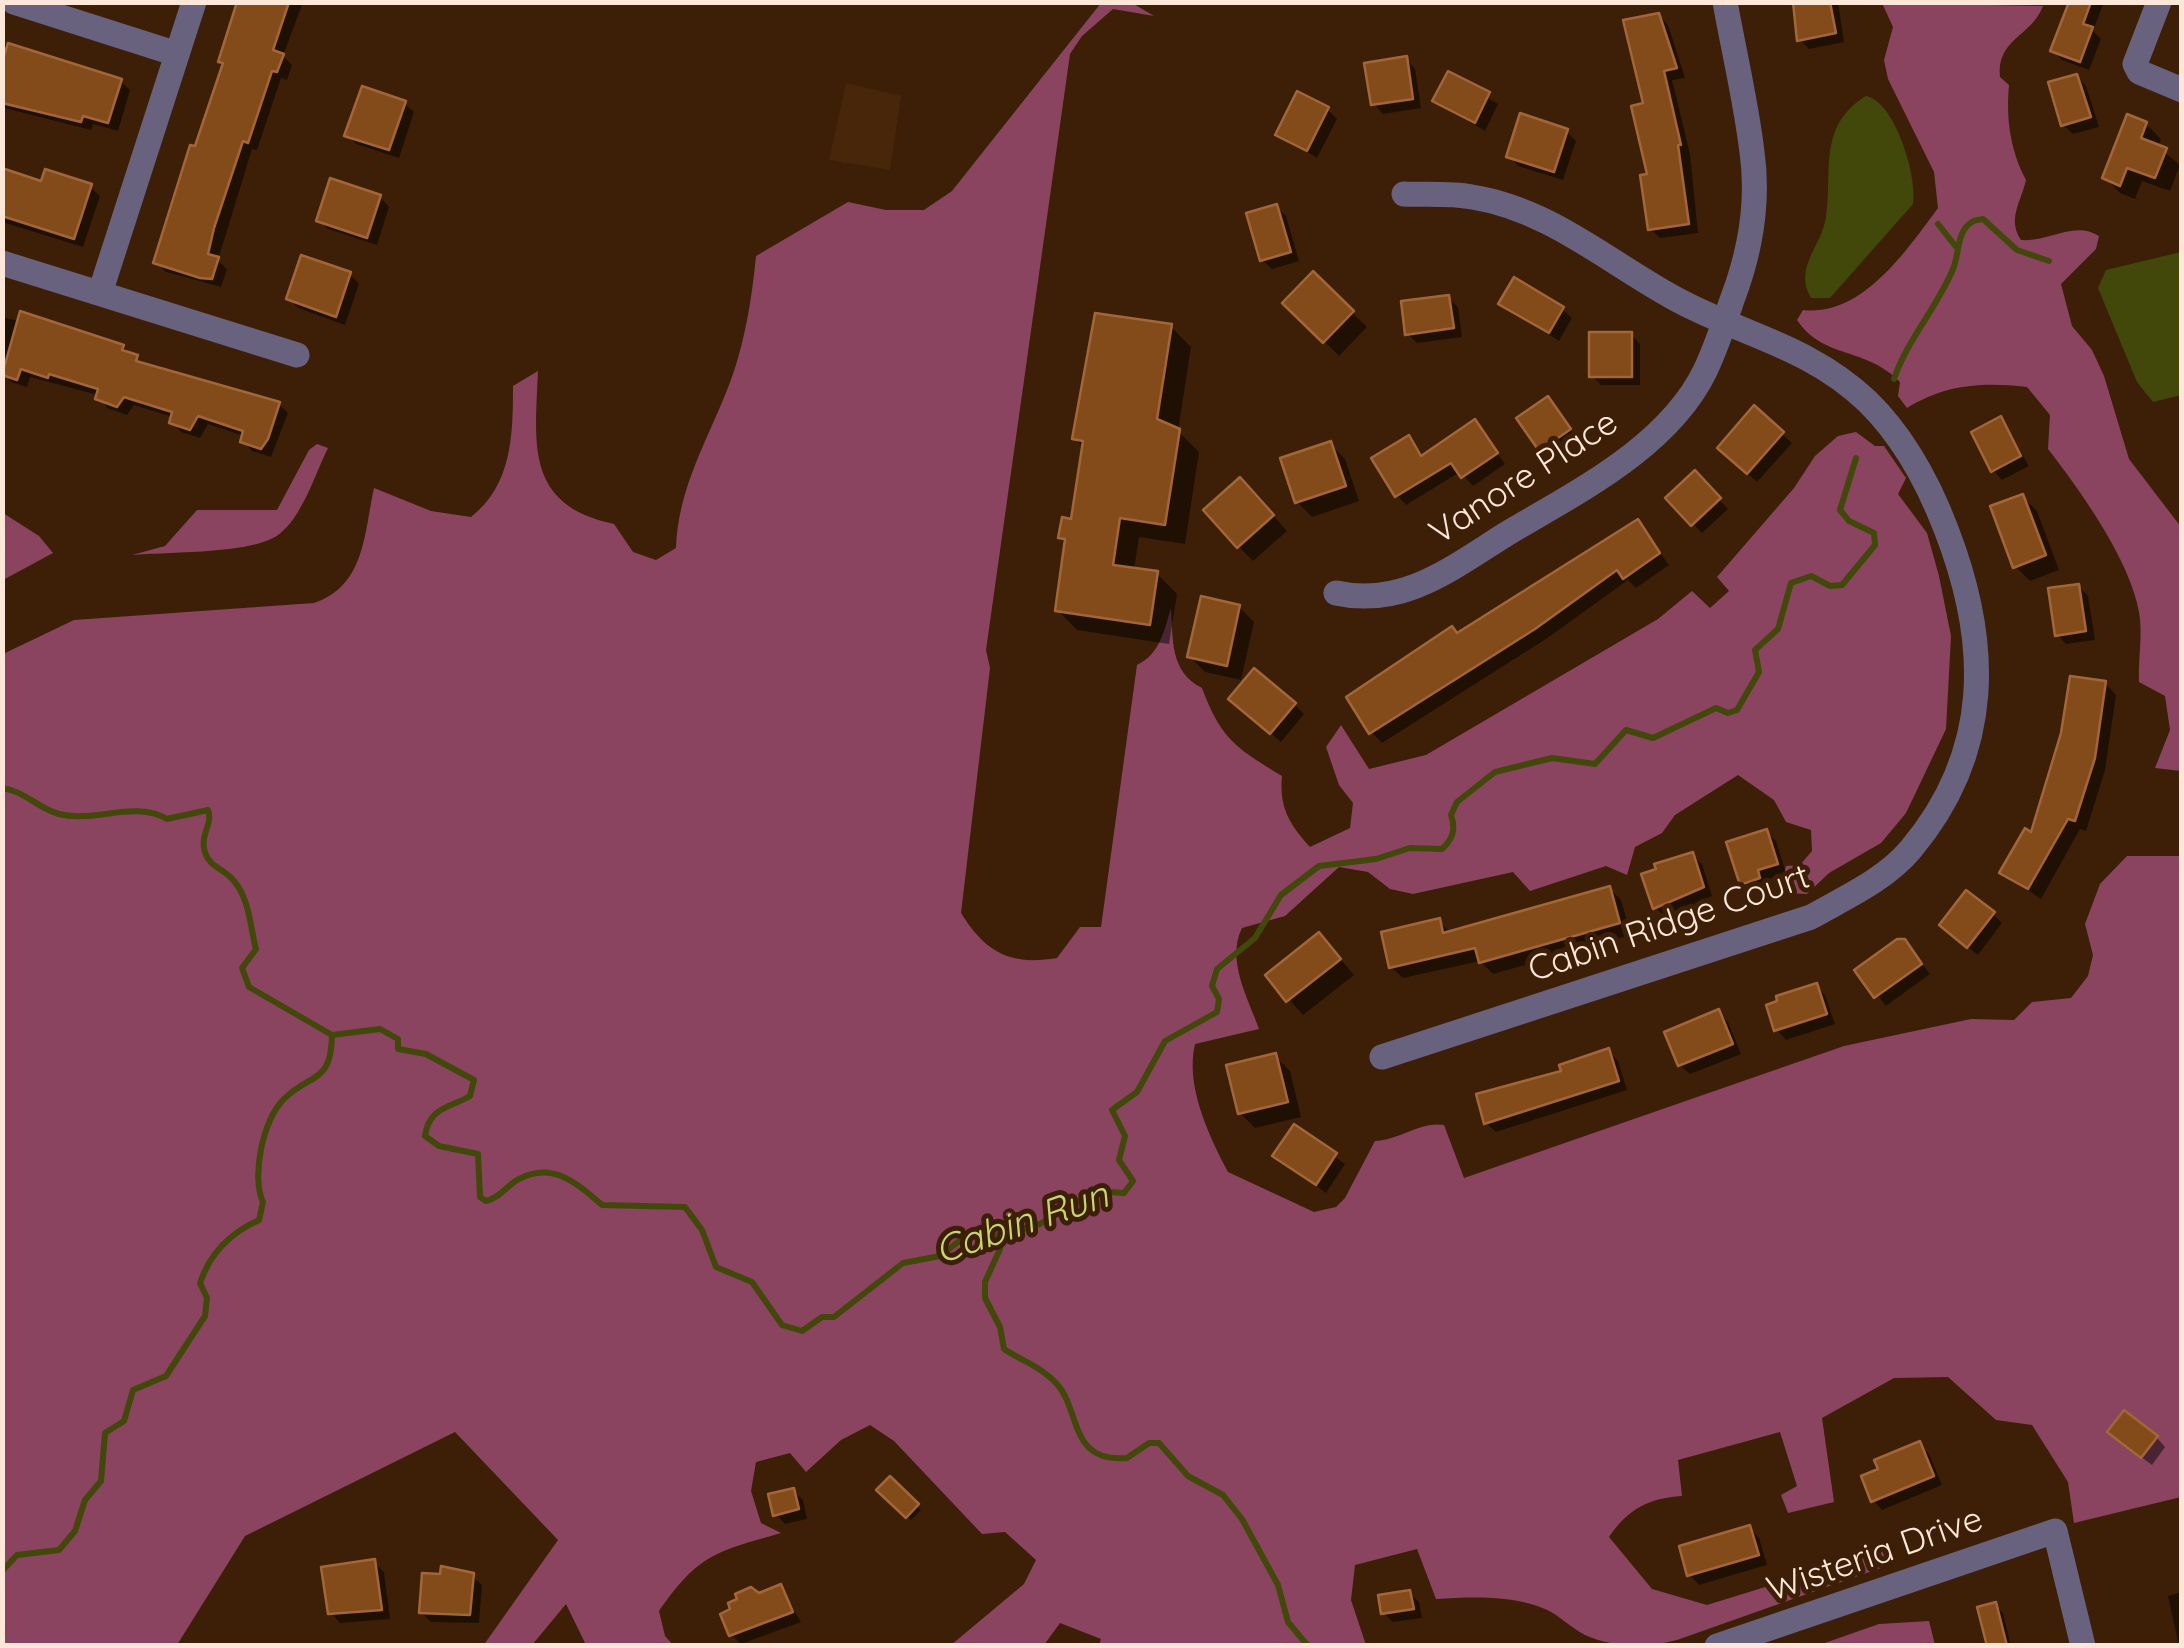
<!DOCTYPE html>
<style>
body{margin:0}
#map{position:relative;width:2184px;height:1648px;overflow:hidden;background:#3d1f07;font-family:Quicksand,sans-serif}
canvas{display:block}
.frame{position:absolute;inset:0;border:5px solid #fce7d9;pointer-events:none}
</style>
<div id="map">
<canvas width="2184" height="1648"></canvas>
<div class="frame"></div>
</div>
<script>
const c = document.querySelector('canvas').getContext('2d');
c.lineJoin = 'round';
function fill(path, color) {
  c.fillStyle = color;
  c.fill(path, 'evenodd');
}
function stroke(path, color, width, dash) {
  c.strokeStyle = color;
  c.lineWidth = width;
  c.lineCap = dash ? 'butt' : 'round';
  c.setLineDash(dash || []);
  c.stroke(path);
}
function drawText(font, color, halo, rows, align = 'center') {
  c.font = font + ' Quicksand,sans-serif';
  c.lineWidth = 10;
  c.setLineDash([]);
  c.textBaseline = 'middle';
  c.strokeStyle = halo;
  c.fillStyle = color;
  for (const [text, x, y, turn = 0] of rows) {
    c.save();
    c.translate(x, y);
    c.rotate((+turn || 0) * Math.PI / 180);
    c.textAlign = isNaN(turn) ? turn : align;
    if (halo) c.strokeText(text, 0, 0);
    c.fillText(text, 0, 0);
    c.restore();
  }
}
fill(new Path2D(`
 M846 83 901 96 890 170 829 160Z`), '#48260a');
fill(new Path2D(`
 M1101 3H1132L1154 16 1113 9 1082 36 1070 54 986 650 990 668 961 913C985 952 1010 966 1057 958L1080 927H1101L1137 665C1160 654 1164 631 1171 608 1173 640 1170 672 1202 688 1221 739 1236 748 1282 776 1279 807 1289 824 1310 847L1350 828 1353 803 1339 785 1326 747 1341 725 1369 769 1426 755 1658 619 1692 591 1710 608 1729 591 1717 577 1794 488 1815 456 1838 436 1856 432 1875 446H1884L1906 478 1898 494 1927 533 1939 576 1951 636 1946 729 1906 813 1881 843 1829 873 1807 894 1788 893 1782 881 1786 866 1800 865 1812 851 1811 830 1786 822 1774 800 1738 775 1675 815 1662 833 1635 847 1627 875 1606 866 1530 891 1513 872 1413 894 1390 889 1368 872 1339 867 1285 916 1242 928C1226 960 1248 998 1259 1029L1195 1044C1185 1086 1209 1136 1228 1172L1314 1212 1336 1207 1345 1198 1375 1141C1400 1140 1420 1121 1444 1125L1464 1178 1844 1046 1971 1019 2014 1020 2032 1002 2071 998 2088 976 2093 955 2085 924 2100 884 2127 856H2181V1497L2074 1523 2068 1482 2032 1425 1996 1420 1948 1377 1894 1378 1822 1418 1834 1502 1788 1513 1781 1495 1797 1486 1780 1432 1678 1460 1682 1496C1649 1498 1628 1509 1609 1537L1652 1589 1707 1605 1882 1551 1889 1565 1677 1640C1647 1648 1614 1648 1585 1635 1571 1628 1559 1615 1545 1609 1511 1595 1472 1597 1436 1599L1417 1549 1355 1565 1351 1600 1366 1645H1099L1101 1639 1060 1623 1044 1645H951L1024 1584 1036 1560 1005 1532 982 1534 894 1441 870 1425 841 1440 806 1472 790 1453 756 1462 751 1491 761 1523 781 1533C715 1552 699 1554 659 1611L665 1636 673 1645H586L566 1604 532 1645 483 1646 558 1540 455 1432 245 1536 177 1645 3 1646V654L74 620 314 603C365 586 364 534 374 488L431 511 471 517C512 485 513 435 513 386L538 371C535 445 525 505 614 524L633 552 656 560 676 548C678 493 702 450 723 400 743 354 751 306 756 256L848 202 886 210H924L952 191Z
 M1882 3 2043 6C2032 36 1996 39 2000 77L2009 85C2006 118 2010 150 2026 180 2021 202 2007 219 2021 240 2049 242 2075 220 2099 236L2096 249 2061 284 2072 326 2092 350 2104 376 2129 459 2181 527V771L2155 768 2170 730 2165 696 2139 682C2138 660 2143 633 2139 612 2130 560 2080 490 2048 449L2050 415 2027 387C1983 382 1946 384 1907 408L1898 396 1900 382C1865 346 1824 360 1797 320L1803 310C1862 317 1906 251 1938 208L1934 172 1888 79 1884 60 1893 27Z
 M317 444 328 448C315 474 302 518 278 535 252 554 166 552 132 555L165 546 197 510H277L309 450Z
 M3 513 39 536 53 553 3 580Z
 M1929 1621 1935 1645H1819L1879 1624Z`), '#8a4460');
fill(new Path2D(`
 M1866 96C1895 101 1918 178 1913 204L1830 298H1811C1793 268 1822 246 1826 217 1833 172 1817 126 1866 96Z
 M2181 252V395L2153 402 2137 382 2098 288 2106 270Z`), '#41480a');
fill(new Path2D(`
 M240 2H303L283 56 292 65 287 80 281 78 257 150 252 149 218 260 227 269 221 287 166 272 156 262 225 65 221 61Z
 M1795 2H1838L1844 42 1809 49 1800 40Z
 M2071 2H2104L2093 31 2101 39 2089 70 2062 60 2053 50Z
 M1659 15 1668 25 1685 78 1672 80 1690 154 1698 233 1660 238 1650 229 1646 105Z
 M2 44 120 81 130 90 118 131 93 124 91 130 4 108Z
 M1406 59 1415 69 1421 108 1383 114 1374 104Z
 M1449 74 1498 104 1485 131 1435 101Z
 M2077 76 2086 86 2099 127 2073 134 2063 125Z
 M404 103 414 112 399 158 356 144 347 135Z
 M1327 109 1337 119 1317 158 1278 134Z
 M2146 124 2161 139 2158 147 2180 165 2170 191 2142 181 2135 199 2120 193 2105 178Z
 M1566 131 1576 141 1563 180 1518 166 1509 156Z
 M2 170 43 184 90 187 100 196 83 247 2 222Z
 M380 197 389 207 377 245 328 229 319 220Z
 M1276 206 1286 216 1299 261 1272 269 1262 260Z
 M350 274 359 284 345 325 298 308 289 298Z
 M1313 274 1367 327 1339 356 1286 303Z
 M1448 298 1458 307 1462 337 1417 343 1408 334Z
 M1502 304 1562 309 1572 318 1559 341Z
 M2 317 123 347 145 366 279 404 288 413 271 457 252 451 243 441 244 436 208 424 200 438 181 432 172 422 173 417 134 405 127 415 107 408 98 395 30 377 27 387 11 382 2 373Z
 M1171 327 1191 347 1178 431 1199 452 1185 544 1139 537 1134 570 1157 574 1177 594 1169 644 1077 630 1057 610 1067 544 1061 538 1073 522 1084 448 1075 439Z
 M1631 334 1640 344V385H1601L1592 376Z
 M1548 399 1578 439 1550 459 1540 450Z
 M2001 419 2029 466 2002 480 1993 470Z
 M1475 423 1505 464 1473 486 1460 472 1406 505 1397 495 1408 438 1424 457Z
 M1782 434 1792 443 1757 482 1729 457Z
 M1330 444 1345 459 1359 501 1312 517 1297 502Z
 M1695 474 1728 509 1702 533 1668 498Z
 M1255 495 1287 531 1253 561 1238 546Z
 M2022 496 2037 511 2059 570 2030 581 2015 566Z
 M1637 522 1669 565 1636 588 1628 580 1546 639 1382 743 1371 732 1458 635Z
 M2079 586 2088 596 2095 640 2066 644 2057 635Z
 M1239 607 1254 622 1241 680 1205 672 1190 657Z
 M2105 683 2116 695 2105 770 2086 831 2080 829 2041 899 2002 872 2032 835Z
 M1295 705 1304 714 1281 742 1241 708Z
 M1766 832 1776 841 1786 873 1766 880 1768 887 1751 893 1742 883Z
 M1692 854 1702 864 1712 896 1665 917 1655 907Z
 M1609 888 1621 900 1631 935 1493 974 1480 961 1403 978 1391 967 1439 921 1451 933Z
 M1993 914 2002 923 1978 955 1951 934Z
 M1904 941 1930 974 1886 1006 1858 971Z
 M1333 950 1354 975 1303 1015 1268 975Z
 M1816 986 1825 995 1835 1024 1786 1040 1777 1030Z
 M1718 1012 1728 1022 1741 1054 1690 1074 1680 1065Z
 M1608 1051 1618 1061 1627 1090 1496 1132 1486 1123Z
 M1275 1056 1290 1071 1301 1117 1255 1128 1240 1113Z
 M1295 1127 1345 1164 1326 1193 1276 1156Z
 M2156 1437 2165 1447 2152 1465 2120 1441Z
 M1919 1444 1929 1454 1942 1485 1882 1510 1873 1500Z
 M890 1480 921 1510 911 1520 880 1490Z
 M793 1491 803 1500 807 1519 785 1524 776 1514Z
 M1750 1528 1759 1538 1767 1565 1699 1585 1690 1575Z
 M374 1562 384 1572 390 1619 340 1623 331 1613Z
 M472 1576 482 1585 479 1623 431 1622 421 1612Z
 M780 1587 801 1622 741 1644 731 1634 757 1593Z
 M2182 1592V1646H2179L2168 1596Z
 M1410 1593 1419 1602 1422 1618 1393 1622 1383 1613Z
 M1995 1605 2003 1613 2011 1646H1990Z`), '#0007');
stroke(new Path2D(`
 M1938 224 1957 248
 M1894 379C1908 338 1937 308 1953 269 1959 255 1957 235 1968 225 1973 220 1977 220 1983 219L2017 250 2049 261
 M2 788C25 791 37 808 59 814 95 823 135 800 167 819L208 810C213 824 201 833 204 848 207 867 224 868 234 881 250 900 250 927 256 949L242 968 249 987 332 1035 380 1029 398 1039V1049L426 1054 474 1080 470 1096C450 1108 429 1107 425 1136L439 1146 478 1154 480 1197 486 1201C501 1197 506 1186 519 1179 553 1161 578 1184 602 1205L685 1207 702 1230 716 1267 752 1282 782 1325 802 1331 822 1317H834L903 1263 940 1256 963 1238 996 1236 1040 1224 1095 1191 1124 1193 1133 1181 1119 1160 1125 1136 1112 1110 1137 1092 1165 1041 1217 1012 1219 999 1212 986 1217 969 1255 938 1281 895 1319 866 1376 859 1410 848 1442 849C1453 839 1456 829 1451 815L1457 802 1495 772 1552 758 1595 764 1626 730 1653 738 1716 708 1728 713 1737 710 1759 672 1755 650 1778 629 1791 583 1811 576 1830 586 1842 585 1875 545 1874 533 1849 521 1840 510 1856 458
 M996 1236 1000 1249 985 1282V1298L1000 1327 1004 1349C1022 1361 1042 1367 1057 1384 1081 1411 1069 1463 1127 1458L1149 1443H1159L1188 1476 1223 1495 1242 1519 1278 1585 1288 1622 1308 1646
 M2 1571 17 1555 59 1550 75 1531 85 1500 101 1481 105 1433 124 1421 133 1390 166 1376 205 1316 207 1298 200 1283C210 1253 230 1233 259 1220L263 1202C251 1177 263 1119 284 1099 311 1072 331 1085 332 1035`), '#41480a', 6);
const building = new Path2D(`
 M237 2H289L273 50 284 54 277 72 272 71 248 143 243 141 214 228 208 254 219 257 212 279 200 278 153 263 190 145 195 146 223 63 218 62Z
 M1793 2H1830L1836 33 1797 41Z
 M2069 2H2091L2083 24 2093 27 2080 62 2050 51Z
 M1659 13 1677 68 1664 71 1681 145H1678L1689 224 1648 230 1640 175 1647 174 1631 106 1643 103 1623 20Z
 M8 43 122 79 108 123 83 116 81 122 2 103V62Z
 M1407 56 1413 99 1371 105 1364 63Z
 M1448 71 1490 92 1475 123 1432 101Z
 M2077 74 2091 117 2061 126 2048 82Z
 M362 86 406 101 389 150 344 136Z
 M1297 91 1329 107 1307 151 1275 135Z
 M1520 113 1568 129 1554 172 1506 157Z
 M2127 114 2147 122 2141 138 2167 148 2155 178 2127 168 2120 186 2102 178Z
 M2 168 41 181 45 169 92 184 74 239 2 216Z
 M330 178 381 195 367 238 316 221Z
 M1277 204 1291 252 1260 261 1246 213Z
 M301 255 351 272 336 317 286 299Z
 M1313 271 1354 311 1323 343 1282 303Z
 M1514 277 1564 307 1549 333 1498 304Z
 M1449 295 1454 328 1405 335 1401 301Z
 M20 311 124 345 122 350 138 355 136 361 280 402 268 439 261 449 240 442 243 431 198 416 190 430 169 423 172 412 124 397 117 407 95 399 98 389 49 374 48 378 21 369 17 380 2 375Z
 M1095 313 1172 324 1157 419 1180 429 1165 525 1120 518 1113 565 1158 571 1150 625 1055 611 1065 539 1058 538 1062 517 1071 519 1083 441 1072 439Z
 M1589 332H1632V377H1589Z
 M1548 396 1571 429 1539 451 1516 418Z
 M1754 405 1784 432 1747 474 1717 448Z
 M2001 416 2021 456 1991 472 1971 432Z
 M1475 419 1498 453 1461 478 1451 463 1395 497 1371 458 1409 435 1421 456Z
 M1331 441 1346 486 1295 503 1280 458Z
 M1695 470 1721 498 1691 526 1665 498Z
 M1240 477 1274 515 1237 548 1203 510Z
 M2023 494 2046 555 2013 568 1990 506Z
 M1638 519 1660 553 1623 579 1617 570 1535 629 1369 734 1346 697 1452 626 1457 633Z
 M2079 584 2086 631 2055 636 2048 588Z
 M1201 596 1240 605 1227 666 1187 657Z
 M1254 668 1296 703 1270 734 1228 699Z
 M2070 676 2106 681 2095 758 2075 821 2068 819 2028 889 1999 873 2025 828 2031 832 2061 733Z
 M1767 829 1778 864 1758 870 1760 878 1740 885 1726 842Z
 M1693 852 1704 887 1653 909 1641 874 1656 869 1654 864Z
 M1610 886 1620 923 1479 963 1475 948 1389 968 1381 932 1440 918 1443 933Z
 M1966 890 1995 912 1967 948 1939 925Z
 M1319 932 1341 959 1286 1002 1265 975Z
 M1897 939H1905L1922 964 1874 998 1854 970Z
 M1817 983 1827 1014 1774 1031 1766 1005 1777 1001 1776 996Z
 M1719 1009 1733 1044 1678 1066 1664 1032Z
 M1609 1048 1619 1081 1484 1124 1476 1094 1561 1071 1559 1065Z
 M1276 1053 1288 1102 1238 1114 1226 1065Z
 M1294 1124 1337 1153 1316 1185 1272 1156Z
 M2124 1410 2158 1436 2141 1458 2107 1432Z
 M1920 1441 1934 1476 1871 1502 1861 1476 1878 1469 1874 1460Z
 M890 1476 919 1504 906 1518 876 1490Z
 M794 1488 799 1509 773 1516 768 1494Z
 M1750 1525 1759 1555 1687 1576 1679 1546Z
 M375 1559 382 1610 328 1614 321 1567Z
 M441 1566 474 1573 470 1615 419 1613 422 1573 440 1574Z
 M781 1584 793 1612 729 1636 720 1614 730 1609 728 1603 737 1599 735 1594 751 1587 759 1593Z
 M1410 1590 1414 1609 1381 1614 1378 1595Z
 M1996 1602 2007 1646H1987L1977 1607Z`);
fill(building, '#834a1a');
stroke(building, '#a36639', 2.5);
stroke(new Path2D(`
 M14 2 177 54
 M2159 2 2135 64 2139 72 2182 90
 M2 263 297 355
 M100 293 194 2
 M1336 593C1404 608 1453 567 1508 533 1577 492 1668 447 1705 371 1716 348 1724 324 1732 300 1750 253 1759 202 1752 152 1746 102 1734 52 1725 2
 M1382 1057 1811 917C1846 897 1885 880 1911 849 1993 751 1990 642 1946 529 1928 482 1903 436 1867 401 1808 345 1741 335 1674 298 1608 262 1549 209 1472 197 1450 193 1426 195 1404 194
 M1717 1646 2055 1531 2083 1646`), '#69627e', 25);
drawText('35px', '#fce7d9', '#3d1f07', [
 ["Vanore Place",1524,478,-33],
 ["Cabin Ridge Court",1669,924,-19],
 ["Wisteria Drive",1875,1555,-19]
]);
drawText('italic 38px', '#c7d66d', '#3d1f07', [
 ["Cabin Run",1022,1224,-19]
]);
</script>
